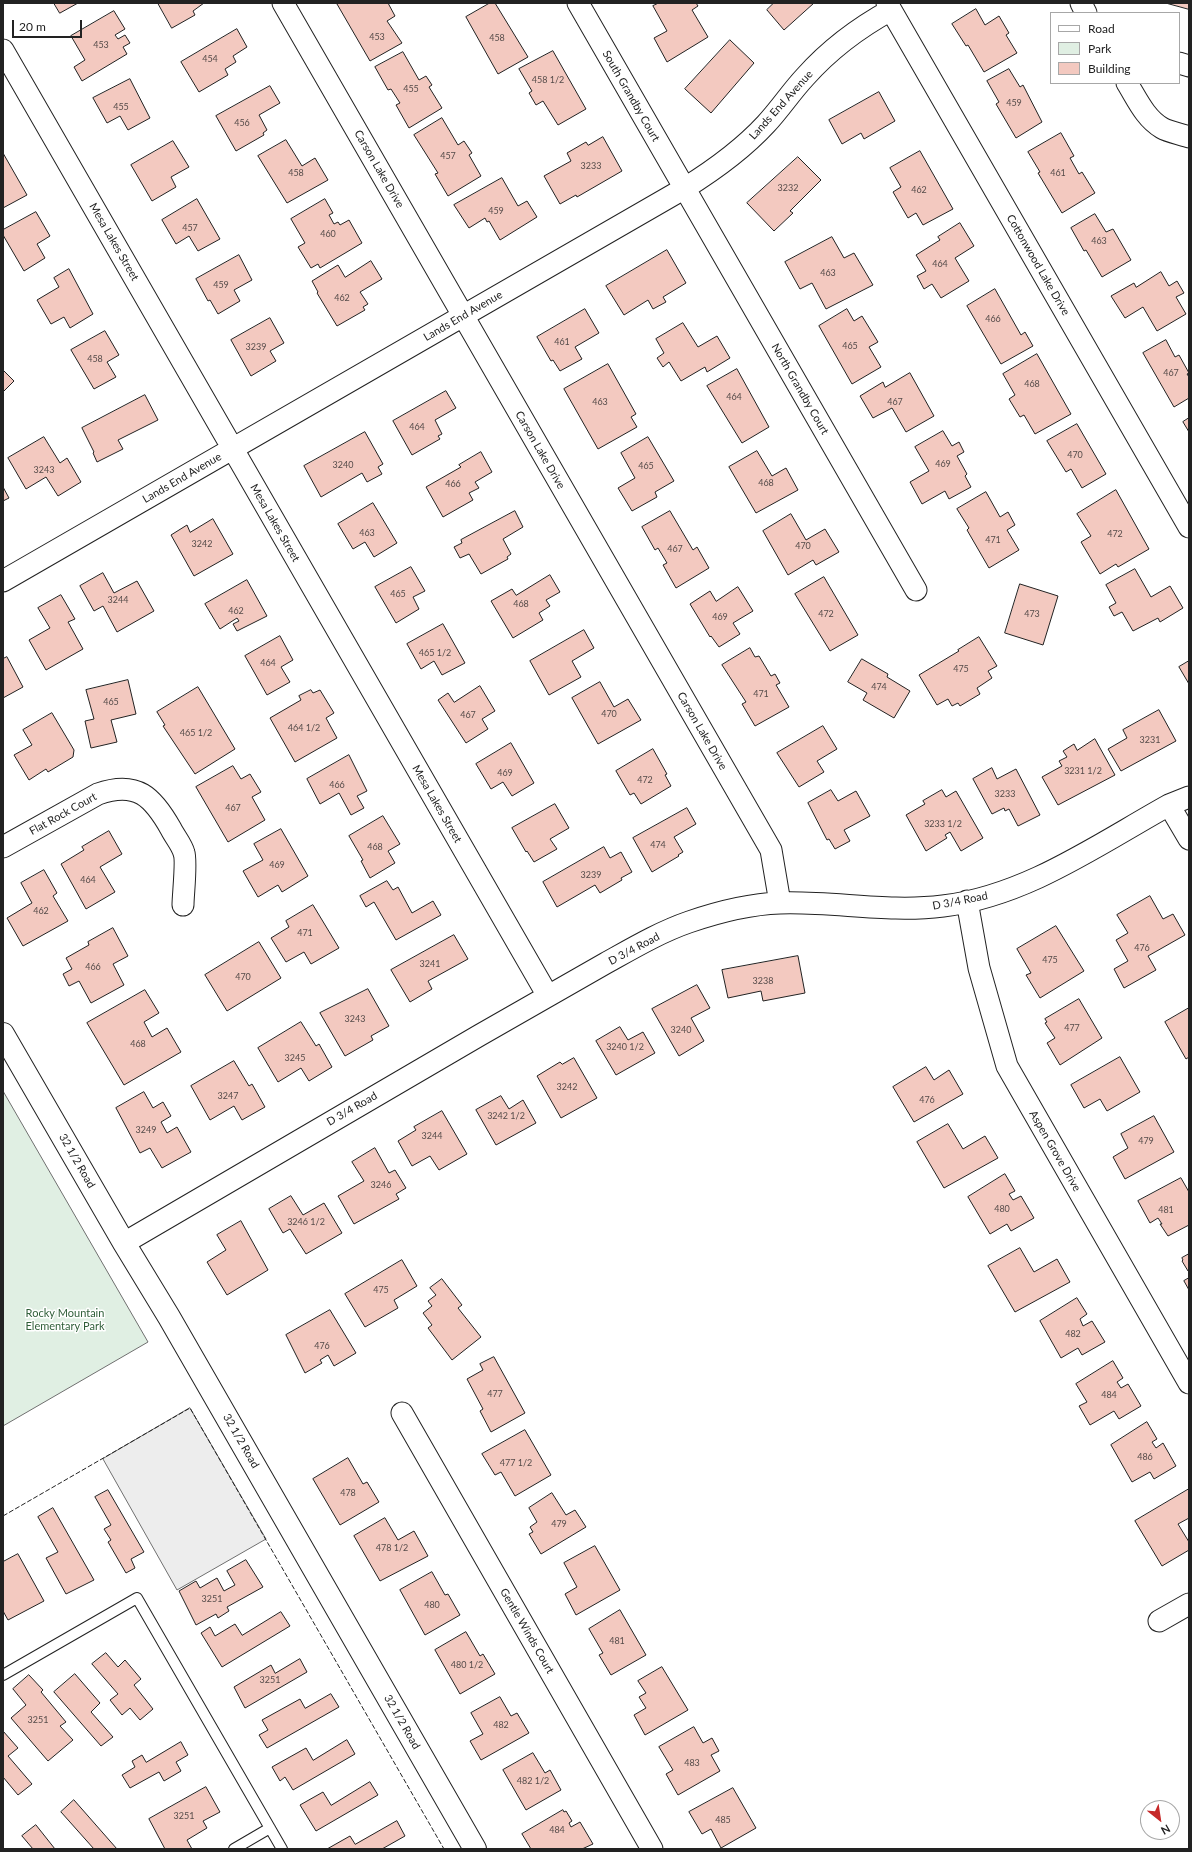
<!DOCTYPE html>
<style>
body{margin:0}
#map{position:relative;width:1192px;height:1852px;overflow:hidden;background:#fff;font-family:Lato,sans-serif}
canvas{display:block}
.frame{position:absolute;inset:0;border:4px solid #222;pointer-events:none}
.legend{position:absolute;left:1050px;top:12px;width:130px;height:72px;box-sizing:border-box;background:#fff;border:1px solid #a7a7a7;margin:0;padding:5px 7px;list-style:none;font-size:12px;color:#222}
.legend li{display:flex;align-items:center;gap:8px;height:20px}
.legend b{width:20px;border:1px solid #a7a7a7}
.north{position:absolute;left:1140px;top:1800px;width:40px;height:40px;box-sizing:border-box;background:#fff;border:1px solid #a7a7a7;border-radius:50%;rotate:150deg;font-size:11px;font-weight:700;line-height:16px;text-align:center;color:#222}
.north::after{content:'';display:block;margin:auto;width:14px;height:18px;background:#c62828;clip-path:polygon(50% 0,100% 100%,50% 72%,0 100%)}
.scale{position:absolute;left:12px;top:20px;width:70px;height:18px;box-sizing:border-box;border:2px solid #222;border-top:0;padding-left:5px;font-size:12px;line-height:14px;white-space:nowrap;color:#222;-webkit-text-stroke:3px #fff;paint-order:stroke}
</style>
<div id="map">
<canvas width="1192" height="1852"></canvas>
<div class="frame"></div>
<ul class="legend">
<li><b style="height:5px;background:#fff"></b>Road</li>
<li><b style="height:11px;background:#e0efe3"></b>Park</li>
<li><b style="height:11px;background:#f3c9c0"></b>Building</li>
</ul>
<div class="north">N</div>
<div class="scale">20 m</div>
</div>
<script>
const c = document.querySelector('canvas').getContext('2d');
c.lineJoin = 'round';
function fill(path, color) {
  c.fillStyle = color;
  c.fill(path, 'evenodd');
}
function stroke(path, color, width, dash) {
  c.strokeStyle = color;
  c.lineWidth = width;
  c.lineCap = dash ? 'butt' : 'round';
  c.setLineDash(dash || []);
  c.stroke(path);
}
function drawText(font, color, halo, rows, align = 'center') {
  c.font = font + ' Lato,sans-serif';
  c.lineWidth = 3;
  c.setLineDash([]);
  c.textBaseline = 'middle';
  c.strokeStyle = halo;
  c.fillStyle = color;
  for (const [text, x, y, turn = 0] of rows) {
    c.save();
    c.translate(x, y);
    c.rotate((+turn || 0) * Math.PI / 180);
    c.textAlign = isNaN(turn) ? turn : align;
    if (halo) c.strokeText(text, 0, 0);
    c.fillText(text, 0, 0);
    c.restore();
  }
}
const green = new Path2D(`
 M3 1091 148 1342 3 1426Z`);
fill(green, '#e0efe3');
stroke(green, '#6f6f6f', 1);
const parking = new Path2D(`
 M190 1408 266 1539 177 1590 103 1459Z`);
fill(parking, '#ededed');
stroke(parking, '#6f6f6f', 1);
const building = new Path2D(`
 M54 3H78L60 13Z
 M158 3H204L193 11 195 15 172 28Z
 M338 3H388L395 16 387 21 402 43 370 61 337 4Z
 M490 3H495L528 57 498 74 466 17Z
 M659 3H696L698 6 692 10 708 37 667 62 654 38 667 31 653 6Z
 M774 3H814L784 30 767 10Z
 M1166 3H1189V9Z
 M976 9 985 25 999 16 1009 33 1006 35 1017 53 984 72 968 45 966 46 952 24Z
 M114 11 125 29 115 35 118 39 125 35 130 43 123 47 127 54 82 81 74 67 85 60 71 36Z
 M237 29 247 47 233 56 236 62 225 69 228 75 199 92 181 62Z
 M730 40 754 63 711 113 685 89Z
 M553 51 586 109 558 125 543 101 536 105 529 93 532 91 519 69Z
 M403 52 419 80 426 76 432 85 429 87 442 108 409 128 396 105 400 103 391 89 388 90 375 67Z
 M1009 69 1020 87 1023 85 1042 122 1016 138 996 104 999 102 987 81Z
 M130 79 150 118 128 130 120 116 107 123 93 98Z
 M270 86 280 103 259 115 267 130 263 133 264 135 236 151 216 116Z
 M879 92 895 121 864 139 861 133 842 144 829 120Z
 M442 118 458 145 464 141 472 153 469 155 481 176 448 196 435 174 438 173 414 135Z
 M1061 133 1074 156 1070 158 1079 174 1082 172 1095 193 1062 213 1038 173 1040 172 1028 152Z
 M603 137 622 171 577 197 576 195 560 204 544 176 571 161 567 153 586 142 588 145Z
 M286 140 302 166 315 158 328 180 287 203 258 156Z
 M173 141 189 167 171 177 176 187 152 201 131 165Z
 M920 151 953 209 923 225 916 213 908 218 893 192 901 187 890 168Z
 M3 153 27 195 3 208Z
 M798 157 821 180 790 211 793 213 774 231 747 203Z
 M502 178 518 206 527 201 537 217 500 240 489 221 487 222 485 218 469 228 454 205Z
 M197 199 220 239 198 251 189 236 176 244 162 220Z
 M325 199 333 213 329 215 334 224 338 222 340 225 349 220 362 243 320 268 318 264 311 268 298 247 305 243 291 219Z
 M36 212 50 236 37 244 45 258 24 271 3 235V230Z
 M1095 214 1106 232 1113 229 1131 260 1102 277 1086 250 1084 251 1071 228Z
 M960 223 974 246 955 258 969 281 941 298 932 284 924 289 917 276 926 271 916 255 940 240 938 237Z
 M832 237 844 258 854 253 873 285 826 309 812 283 800 289 785 262Z
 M667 250 686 283 663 297 666 302 653 309 648 300 624 315 606 286Z
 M239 255 252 280 234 290 240 301 218 314 210 300 208 301 196 279Z
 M371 261 382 279 360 292 368 304 363 307 365 310 337 326 317 293 318 292 312 281 338 265 345 277Z
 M69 269 93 314 70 328 64 317 51 324 37 300 59 287 54 278Z
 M1161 272 1169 286 1177 281 1184 293 1176 297 1186 314 1157 331 1143 307 1125 318 1111 296 1134 283 1136 287Z
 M995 289 1021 335 1025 332 1033 346 1001 364 967 306Z
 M585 309 599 333 575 347 582 359 560 371 553 360 551 361 537 337Z
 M847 309 854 321 862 316 878 342 869 347 881 367 852 384 819 326Z
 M270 318 284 343 270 351 276 361 251 376 231 340Z
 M683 323 698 347 717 336 730 358 707 372 705 367 681 381 669 362 663 367 657 358 664 353 656 339Z
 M105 331 119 355 107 362 116 377 94 389 71 350Z
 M1166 340 1175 357 1179 355 1189 373 1187 374 1189 377V398L1174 407 1143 353Z
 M1037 354 1071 414 1035 434 1024 415 1020 417 1009 399 1015 395 1003 374Z
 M608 364 636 414 631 417 637 427 598 449 564 389Z
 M737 369 769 427 742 443 707 386Z
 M3 370 14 381 3 392Z
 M910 373 934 416 906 432 892 408 873 418 860 396 883 382 885 387Z
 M446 391 456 408 435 420 442 434 438 436 440 439 412 455 393 421Z
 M145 395 158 420 118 440 123 449 97 462 93 453 94 452 82 428Z
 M1189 418V432L1183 422Z
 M1077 424 1106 474 1082 488 1071 469 1066 472 1047 441Z
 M943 431 952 446 959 442 964 452 957 456 967 474 965 476 971 487 949 499 945 491 922 504 910 482 929 471 915 447Z
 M365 432 383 464 378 467 382 474 367 482 362 473 321 497 304 466Z
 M44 437 60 463 67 458 81 482 58 496 46 477 26 489 8 458Z
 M648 437 674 481 655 492 657 497 632 511 618 488 635 478 621 453Z
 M757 451 772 476 786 468 798 490 756 513 729 467Z
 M481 452 492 472 475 482 479 488 469 493 473 500 443 517 426 487 461 467 459 465Z
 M3 487 9 498 3 501Z
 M1116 490 1149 549 1118 567 1116 564 1100 574 1081 542 1091 536 1077 514Z
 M986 492 1000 517 1008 512 1015 525 1007 530 1019 550 989 568 967 530 969 528 957 509Z
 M373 503 397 543 374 557 365 542 353 549 338 524Z
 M515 511 523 527 503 539 511 554 507 557 508 559 481 574 469 554 460 558 454 547 462 543 461 540Z
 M670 511 693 550 697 547 709 568 676 588 663 565 667 563 658 548 655 550 642 527Z
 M791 514 806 540 825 529 839 552 816 565 813 560 788 575 763 531Z
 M213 519 233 554 194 576 171 535 187 525 190 532Z
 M411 567 425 591 413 597 419 609 396 623 375 587Z
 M1135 569 1151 597 1170 586 1183 608 1160 622 1158 618 1133 631 1122 612 1114 616 1109 607 1116 603 1106 585Z
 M103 573 114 593 137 581 154 611 117 632 103 606 94 611 80 586Z
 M550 575 560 592 546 600 550 606 539 613 543 620 513 638 491 601 512 589 516 595Z
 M824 577 858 635 830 651 795 594Z
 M247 580 267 616 237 631 233 624 239 621 237 618 220 629 205 604Z
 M1020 584 1058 596 1043 645 1005 633Z
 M738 587 753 611 733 623 740 634 719 647 711 636 710 637 690 604 710 591 716 601Z
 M61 595 75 619 68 622 83 649 46 670 29 640 50 628 38 608Z
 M443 624 465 663 442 675 434 661 421 669 407 644Z
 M584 630 594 648 572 661 581 677 549 695 530 661Z
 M280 636 293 660 281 667 290 682 267 695 245 656Z
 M979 637 997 666 988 671 992 678 977 688 980 694 960 706 958 703 952 706 948 699 937 705 919 675 959 651 958 650Z
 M750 648 755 657 759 656 771 676 775 674 780 683 776 685 789 707 755 726 742 704 746 702 722 665Z
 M7 657 23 687 3 698V659Z
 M862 659 888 674 887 677 910 691 894 718 863 700 867 693 848 682Z
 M1189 661V684L1179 667Z
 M128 680 136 714 111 720 117 742 91 748 85 721 94 719 86 690Z
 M600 682 614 707 628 699 641 720 598 744 572 698Z
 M480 686 495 711 482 719 488 729 466 743 438 700 448 693 454 702Z
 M198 687 235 749 195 774 163 726 165 725 157 712Z
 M311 690 313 693 320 690 334 713 326 718 337 738 295 762 270 718 301 700 299 696Z
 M1159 710 1176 741 1121 771 1108 749 1127 738 1123 730Z
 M52 713 74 750 73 757 48 772 46 769 29 780 14 755 32 745 23 730Z
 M823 726 837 749 817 761 824 772 799 787 777 753Z
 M1095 739 1115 775 1058 805 1042 777 1062 766 1059 761 1067 757 1063 751 1074 744 1077 750Z
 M511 743 534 783 512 796 503 782 491 789 476 764Z
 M653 749 667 774 665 775 671 786 641 804 634 793 630 795 616 771Z
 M349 755 367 791 357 796 364 808 351 815 339 793 320 804 307 779Z
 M233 766 241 779 250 774 261 792 252 797 265 820 228 842 196 787Z
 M992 768 997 779 1016 769 1040 815 1018 826 1009 809 1005 811 1004 808 992 814 973 779Z
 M831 790 838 801 856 791 870 816 844 830 850 841 835 849 829 839 827 840 808 803Z
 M942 790 946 797 956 791 983 838 961 851 950 832 945 835 947 838 926 851 906 815 925 804 923 801Z
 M555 804 569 828 550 839 557 849 534 862 527 851 526 852 512 828Z
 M687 808 696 824 674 837 683 852 678 855 679 856 652 872 633 838Z
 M383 816 400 844 388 851 395 863 370 878 361 861 363 860 349 836Z
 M281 829 308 876 282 892 278 885 258 897 243 871 263 860 254 844Z
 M109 831 122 854 100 867 115 892 86 909 61 864 84 850 82 847Z
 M604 847 610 858 621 852 632 872 621 878 622 880 600 893 595 885 557 907 543 882Z
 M44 870 57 893 53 896 68 921 23 946 7 918 32 903 21 883Z
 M387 881 393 890 398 887 412 913 433 901 441 915 396 940 374 902 366 907 360 896Z
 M1150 896 1163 919 1173 914 1185 935 1148 956 1156 970 1124 988 1114 969 1128 961 1116 940 1128 933 1117 915Z
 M313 905 339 948 311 964 304 952 286 962 271 938 289 927 286 921Z
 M1056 926 1084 971 1040 998 1026 975 1031 973 1017 949Z
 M113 928 128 956 113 964 124 985 91 1003 79 981 69 986 63 974 72 969 66 958 89 945 88 942Z
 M454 935 468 959 428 981 432 989 410 1002 391 970Z
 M259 942 281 978 227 1011 205 975Z
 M798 956 805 993 763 1001 761 991 728 998 722 970Z
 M697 985 710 1008 691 1018 704 1041 679 1056 652 1009Z
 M368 989 389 1026 371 1036 373 1040 345 1056 320 1013Z
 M145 990 159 1013 144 1022 152 1037 167 1028 181 1052 124 1085 87 1023Z
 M1079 999 1102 1038 1060 1065 1047 1043 1055 1038 1045 1023 1047 1022 1045 1019Z
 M1189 1008V1057L1186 1059 1165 1022Z
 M301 1022 316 1046 319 1044 332 1067 309 1081 301 1068 278 1082 258 1048Z
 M620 1027 628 1040 643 1032 655 1053 616 1075 596 1041Z
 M1120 1057 1140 1092 1107 1111 1100 1099 1084 1108 1071 1085Z
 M574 1058 597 1098 561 1118 537 1076 560 1062 562 1064Z
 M234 1061 249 1086 252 1084 265 1107 242 1120 234 1106 210 1120 191 1086Z
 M926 1067 934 1080 949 1070 963 1094 914 1122 893 1087Z
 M144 1092 153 1108 163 1102 171 1116 161 1122 167 1133 177 1127 191 1152 162 1168 150 1148 140 1153 116 1108Z
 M501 1096 509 1109 523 1100 536 1123 496 1145 476 1110Z
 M442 1111 467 1154 439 1170 430 1156 412 1166 398 1141 416 1130 414 1127Z
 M1154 1116 1174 1152 1125 1179 1113 1157 1128 1148 1121 1134Z
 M948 1124 963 1149 985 1136 998 1158 944 1188 917 1142Z
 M375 1148 389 1173 395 1170 406 1188 396 1194 399 1199 354 1224 338 1196 364 1181 352 1162Z
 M1005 1174 1015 1191 1009 1194 1013 1200 1021 1196 1034 1218 1011 1231 1007 1224 990 1234 968 1197Z
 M1181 1178 1189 1192V1225L1168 1236 1160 1224H1162L1158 1218 1150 1223 1138 1201Z
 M291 1196 303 1215 324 1203 342 1233 306 1254 290 1229 283 1233 269 1209Z
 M241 1221 268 1270 227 1295 207 1262 226 1250 217 1235Z
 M1020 1248 1034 1272 1057 1259 1070 1282 1015 1312 988 1266Z
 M1189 1254V1271H1188L1182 1261 1183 1260 1182 1258Z
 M402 1260 417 1286 394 1300 398 1308 365 1327 345 1294Z
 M1189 1278V1290L1184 1281Z
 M442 1279 462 1305 458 1308 481 1337 452 1360 428 1328 432 1325 423 1313 432 1306 428 1301 436 1295 430 1288Z
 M1077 1298 1087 1314 1080 1319 1083 1326 1092 1321 1105 1342 1082 1355 1078 1348 1061 1358 1040 1321Z
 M330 1310 356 1353 334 1366 328 1355 320 1360 322 1363 305 1373 286 1335Z
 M494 1357 525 1413 491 1432 480 1411 483 1409 467 1379 483 1370 480 1364Z
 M1113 1361 1123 1378 1117 1382 1121 1388 1128 1384 1141 1406 1119 1419 1114 1411 1090 1425 1079 1406 1087 1402 1076 1384Z
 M1147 1422 1157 1439 1152 1442 1156 1448 1163 1443 1176 1466 1154 1479 1150 1472 1132 1482 1111 1445Z
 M525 1430 551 1475 515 1496 501 1472 495 1475 482 1454Z
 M348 1458 363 1484 367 1482 379 1502 340 1525 313 1479Z
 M1189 1489V1518L1178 1524 1189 1542V1550L1162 1566 1135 1521Z
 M108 1490 144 1552 131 1559 135 1568 126 1573 108 1542 111 1540 104 1529 111 1525 95 1497Z
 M552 1493 566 1515 575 1510 586 1527 541 1554 529 1534 533 1532 530 1527 537 1522 529 1508Z
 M53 1508 94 1580 66 1594 46 1558 58 1552 38 1517Z
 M385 1518 398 1540 414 1531 428 1556 380 1581 354 1536Z
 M595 1546 620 1590 576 1615 565 1594 577 1587 564 1563Z
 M18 1554 44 1601 8 1620 3 1611V1562Z
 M246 1560 263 1587 227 1607 229 1611 218 1618 216 1614 196 1625 179 1591 196 1581 200 1588 217 1578 224 1591 235 1585 227 1571Z
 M432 1572 445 1595 448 1594 460 1615 425 1635 400 1590Z
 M620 1610 646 1655 611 1675 599 1655 603 1653 589 1629Z
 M281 1612 290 1626 222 1667 201 1633 210 1627 215 1636 235 1624 242 1635Z
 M466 1632 480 1656 483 1654 495 1674 460 1694 435 1650Z
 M106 1653 118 1667 125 1660 141 1679 134 1685 153 1709 140 1720 130 1708 122 1715 110 1700 118 1694 92 1664Z
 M300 1659 307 1672 245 1708 234 1687 271 1665 275 1673Z
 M662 1667 688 1710 645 1735 634 1715 646 1708 639 1697 646 1693 638 1681Z
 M75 1674 100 1703 91 1712 113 1737 101 1746 54 1692Z
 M29 1675 43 1690 41 1692 66 1722 60 1726 73 1740 48 1761 11 1718 26 1705 13 1689Z
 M331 1694 339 1707 267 1748 259 1735 268 1730 262 1720 300 1699 305 1708Z
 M500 1697 511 1716 517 1713 529 1733 481 1760 470 1741 483 1734 471 1713Z
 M694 1727 703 1743 712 1738 719 1751 711 1755 720 1771 678 1795 666 1774 673 1770 659 1747Z
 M3 1731 18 1748 8 1756 32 1784 18 1795 3 1777Z
 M347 1740 355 1754 293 1790 285 1777 280 1781 272 1767 306 1748 313 1760Z
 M181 1742 188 1755 176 1762 181 1771 164 1781 159 1772 130 1788 122 1775 135 1767 132 1761 142 1755 146 1762Z
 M533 1753 545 1773 550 1770 561 1790 526 1810 503 1770Z
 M370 1782 378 1795 316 1831 300 1805 323 1792 331 1805Z
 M206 1787 220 1812 203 1821 207 1828 187 1840 192 1849H165L149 1819Z
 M733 1788 756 1828 721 1848 711 1829 702 1834 689 1812Z
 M74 1800 117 1849H94L61 1812Z
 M563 1810 564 1812 566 1811 572 1821 569 1823 571 1827 580 1822 593 1844 582 1849H531L522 1834Z
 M397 1821 405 1836 382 1849H327L350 1836 355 1844Z
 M36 1825 55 1849H33L22 1836Z`);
fill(building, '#f3c9c0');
stroke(building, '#222', 1);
const lane = new Path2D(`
 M3 1675 137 1598 282 1849
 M234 1849 270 1828`);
const street = new Path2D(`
 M283 3 771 850 780 903
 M578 3 916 590
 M887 3 1189 527
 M1081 3 1086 13
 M3 50 548 996
 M1179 63 1189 66
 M1127 83C1137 99 1145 118 1162 128 1169 132 1181 134 1189 137
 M3 581 685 188C714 170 742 150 766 124 780 109 791 92 805 77 830 49 858 28 891 10
 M1169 805 1189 839
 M3 847 98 794C137 780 153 797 171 829 175 837 182 845 184 853 187 861 183 895 183 905
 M967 901 979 968 1007 1066 1189 1383
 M124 1243C242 1173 361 1104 480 1035 522 1011 564 987 606 963 633 948 660 932 689 922 718 912 750 904 780 903 834 901 888 913 943 906 1026 896 1097 845 1169 805L1189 797
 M402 1413 652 1849
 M1159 1621 1189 1604`);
const secondary = new Path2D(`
 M3 1034 124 1243 169 1317 475 1849`);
stroke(lane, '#222', 12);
stroke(street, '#222', 23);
stroke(secondary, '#222', 24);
stroke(lane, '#fff', 10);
stroke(street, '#fff', 21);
stroke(secondary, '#fff', 22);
stroke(new Path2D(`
 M3 1516 190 1408 444 1849`), '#222', 1, [5, 2]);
drawText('9px', '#564c4a', null, [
 ["453",377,37],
 ["458",497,38],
 ["453",101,45],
 ["454",210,59],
 ["458 1/2",548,80],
 ["455",411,89],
 ["459",1014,103],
 ["455",121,107],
 ["456",242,123],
 ["457",448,156],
 ["3233",591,166],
 ["458",296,173],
 ["461",1058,173],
 ["3232",788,188],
 ["462",919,190],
 ["459",496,211],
 ["457",190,228],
 ["460",328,234],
 ["463",1099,241],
 ["464",940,264],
 ["463",828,273],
 ["459",221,285],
 ["462",342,298],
 ["466",993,319],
 ["461",562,342],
 ["465",850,346],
 ["3239",256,347],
 ["458",95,359],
 ["467",1171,373],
 ["468",1032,384],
 ["464",734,397],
 ["463",600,402],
 ["467",895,402],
 ["464",417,427],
 ["470",1075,455],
 ["469",943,464],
 ["3240",343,465],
 ["465",646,466],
 ["3243",44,470],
 ["468",766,483],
 ["466",453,484],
 ["463",367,533],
 ["472",1115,534],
 ["471",993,540],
 ["3242",202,544],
 ["470",803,546],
 ["467",675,549],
 ["465",398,594],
 ["3244",118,600],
 ["468",521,604],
 ["462",236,611],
 ["472",826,614],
 ["473",1032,614],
 ["469",720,617],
 ["465 1/2",435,653],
 ["464",268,663],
 ["475",961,669],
 ["474",879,687],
 ["471",761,694],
 ["465",111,702],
 ["470",609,714],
 ["467",468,715],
 ["464 1/2",304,728],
 ["465 1/2",196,733],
 ["3231",1150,740],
 ["3231 1/2",1083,771],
 ["469",505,773],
 ["472",645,780],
 ["466",337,785],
 ["3233",1005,794],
 ["467",233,808],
 ["3233 1/2",943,824],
 ["474",658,845],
 ["468",375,847],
 ["469",277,865],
 ["3239",591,875],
 ["464",88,880],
 ["462",41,911],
 ["471",305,933],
 ["476",1142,948],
 ["475",1050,960],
 ["3241",430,964],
 ["466",93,967],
 ["470",243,977],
 ["3238",763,981],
 ["3243",355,1019],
 ["477",1072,1028],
 ["3240",681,1030],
 ["468",138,1044],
 ["3240 1/2",625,1047],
 ["3245",295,1058],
 ["3242",567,1087],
 ["3247",228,1096],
 ["476",927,1100],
 ["3242 1/2",506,1116],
 ["3249",146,1130],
 ["3244",432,1136],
 ["479",1146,1141],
 ["3246",381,1185],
 ["480",1002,1209],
 ["481",1166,1210],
 ["3246 1/2",306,1222],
 ["475",381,1290],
 ["482",1073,1334],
 ["476",322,1346],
 ["477",495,1394],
 ["484",1109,1395],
 ["486",1145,1457],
 ["477 1/2",516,1463],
 ["478",348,1493],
 ["479",559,1524],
 ["478 1/2",392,1548],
 ["3251",212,1599],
 ["480",432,1605],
 ["481",617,1641],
 ["480 1/2",467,1665],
 ["3251",270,1680],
 ["3251",38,1720],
 ["482",501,1725],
 ["483",692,1763],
 ["482 1/2",533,1781],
 ["3251",184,1816],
 ["485",723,1820],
 ["484",557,1830]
]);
drawText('11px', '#222', '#fff', [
 ["South Grandby Court",631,96,60],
 ["Lands End Avenue",781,105,-48],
 ["Carson Lake Drive",379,169,60],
 ["Mesa Lakes Street",114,242,60],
 ["Cottonwood Lake Drive",1038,265,60],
 ["Lands End Avenue",463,316,-30],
 ["North Grandby Court",800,389,60],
 ["Carson Lake Drive",540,450,60],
 ["Lands End Avenue",182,478,-30],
 ["Mesa Lakes Street",275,523,60],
 ["Carson Lake Drive",702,731,60],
 ["Mesa Lakes Street",437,804,60],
 ["Flat Rock Court",63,814,-29],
 ["D 3/4 Road",960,901,-11],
 ["D 3/4 Road",634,949,-28],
 ["D 3/4 Road",352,1109,-30],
 ["Aspen Grove Drive",1055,1151,60],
 ["32 1/2 Road",77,1161,60],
 ["32 1/2 Road",241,1441,60],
 ["Gentle Winds Court",527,1631,60],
 ["32 1/2 Road",402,1722,60]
]);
drawText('11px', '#2f5e38', '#fff', [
 ["Rocky Mountain",65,1313],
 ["Elementary Park",65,1326]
]);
</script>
